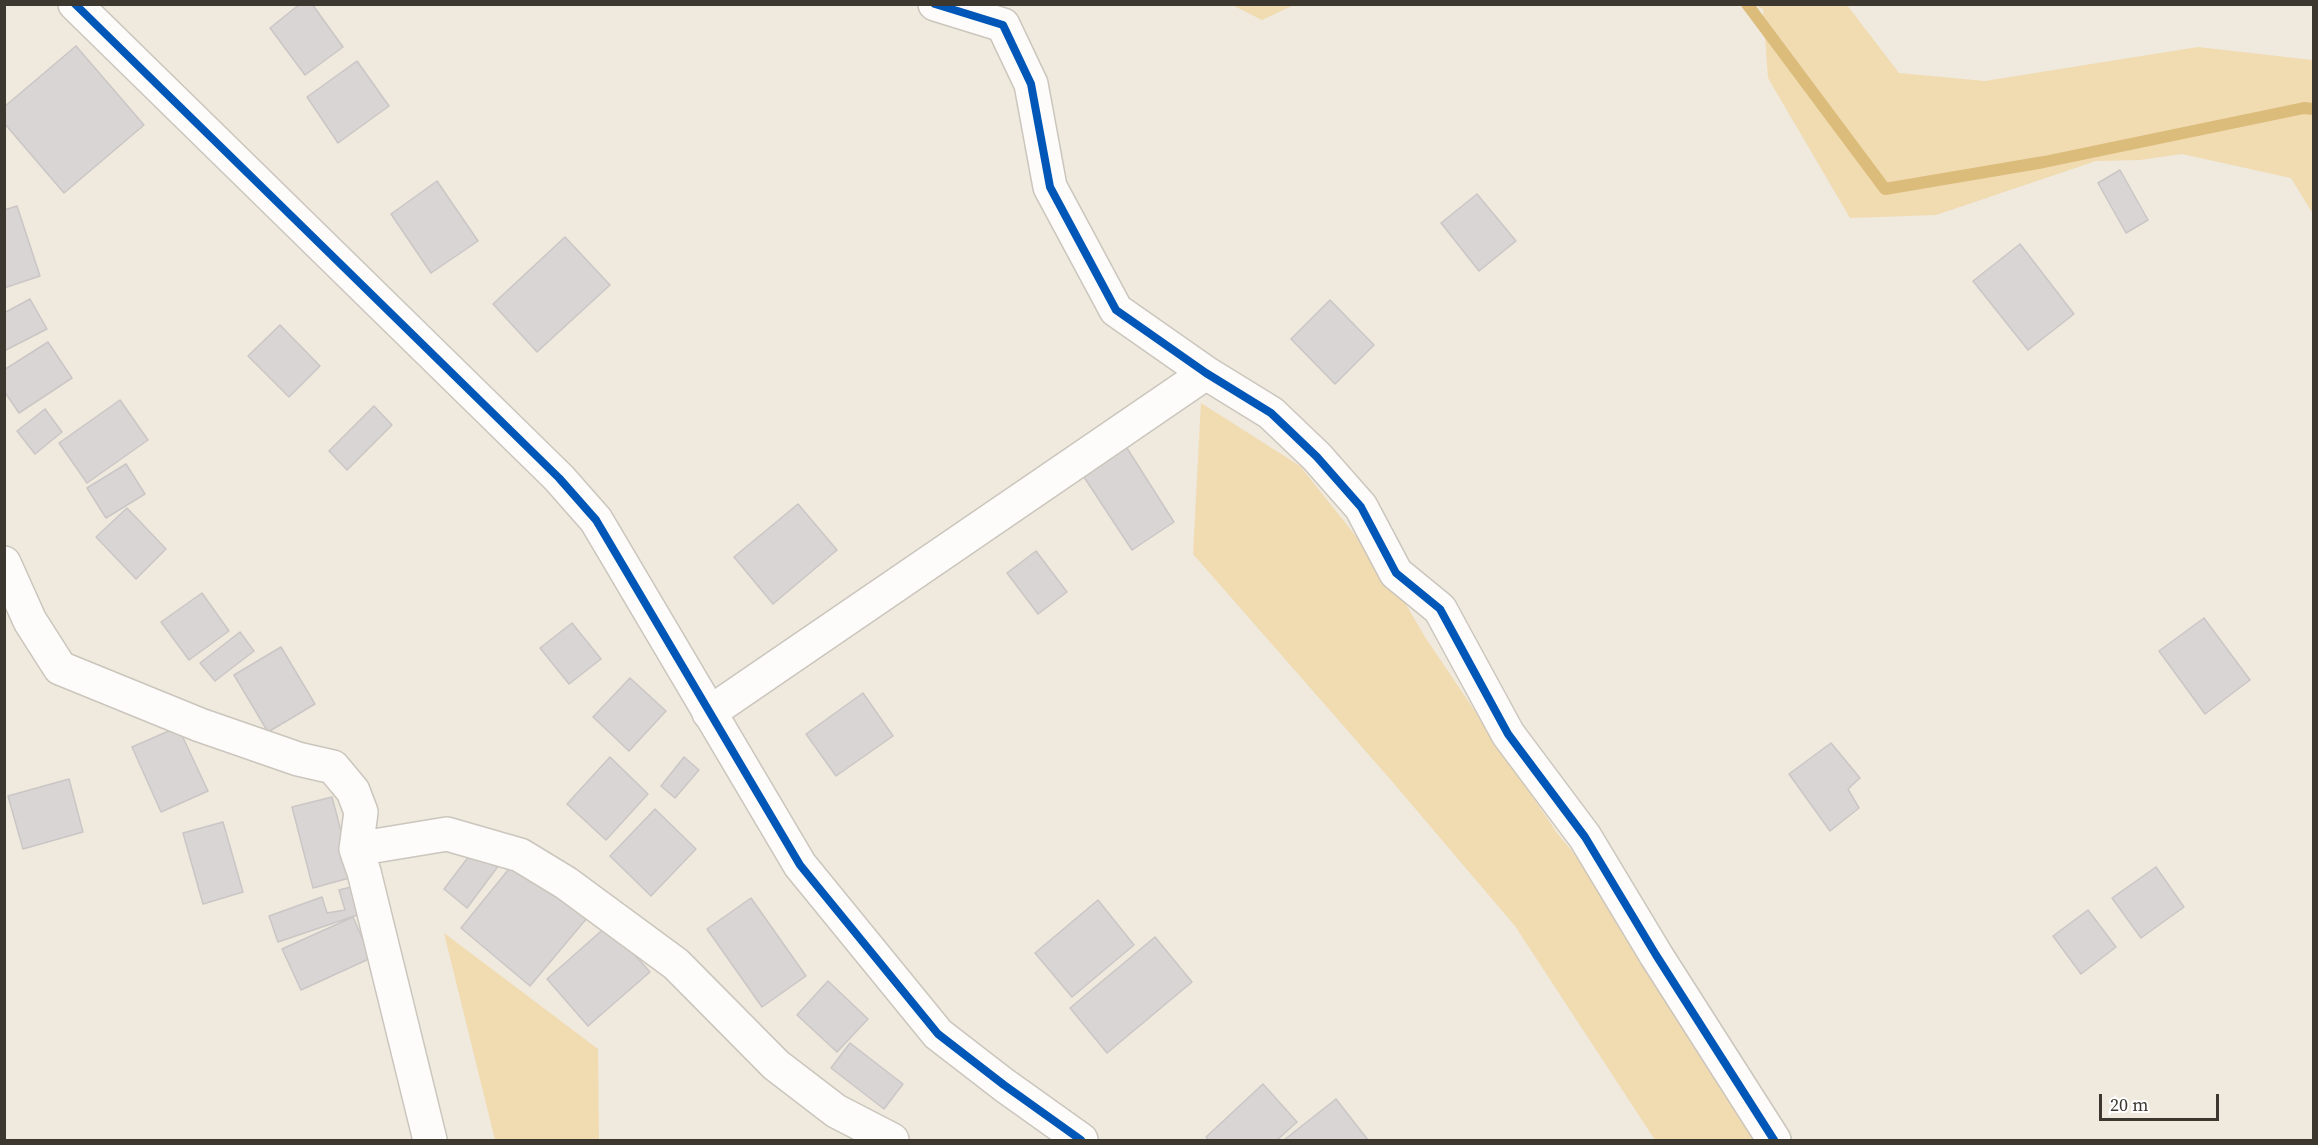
<!DOCTYPE html>
<style>
body{margin:0}
#map{position:relative;width:2318px;height:1145px;overflow:hidden;background:#efe9de;font-family:"Source Serif 4",serif}
canvas{display:block}
.frame{position:absolute;inset:0;border:6px solid #3c372f;pointer-events:none}
.scale{position:absolute;left:2099px;top:1094px;width:120px;height:27px;box-sizing:border-box;border:3px solid #3c372f;border-top:0;padding-left:8px;font-size:18px;line-height:21px;white-space:nowrap;color:#3c372f;-webkit-text-stroke:4px #fff;paint-order:stroke}
</style>
<div id="map">
<canvas width="2318" height="1145"></canvas>
<div class="frame"></div>
<div class="scale">20 m</div>
</div>
<script>
const c = document.querySelector('canvas').getContext('2d');
c.lineJoin = 'round';
function fill(path, color) {
  c.fillStyle = color;
  c.fill(path, 'evenodd');
}
function stroke(path, color, width, dash) {
  c.strokeStyle = color;
  c.lineWidth = width;
  c.lineCap = dash ? 'butt' : 'round';
  c.setLineDash(dash || []);
  c.stroke(path);
}
fill(new Path2D(`
 M1232 5H1294L1262 20Z
 M1755 5H1847L1899 73 1985 81 2198 47 2312 60 2313 214 2291 178 2182 154 2140 160 2096 161 1936 215 1850 218 1768 78 1763 9Z
 M1201 403 1300 466 1394 584 1425 637 1557 833 1586 868 1764 1140H1655L1515 926 1390 779 1193 554Z
 M444 933 598 1049 599 1140H495Z`), '#f1dbb1');
stroke(new Path2D(`
 M1747 4 1885 189 2044 162 2304 108 2314 109`), '#dcbc7b', 12);
const building = new Path2D(`
 M300 4H312L343 47 305 75 270 28Z
 M76 46 144 125 64 193 4 123V107Z
 M357 61 389 106 338 143 307 97Z
 M2120 170 2148 220 2126 233 2098 183Z
 M437 181 478 241 431 273 391 214Z
 M1477 194 1516 241 1479 271 1441 223Z
 M17 206 40 276 4 288V210Z
 M565 237 610 285 537 352 493 304Z
 M2020 244 2074 314 2028 350 1973 281Z
 M30 299 47 329 4 351V313Z
 M1330 300 1374 345 1335 384 1291 339Z
 M280 325 320 366 289 397 248 356Z
 M48 342 72 378 19 413 4 391V370Z
 M120 400 148 440 87 483 59 443Z
 M374 406 392 425 347 470 329 451Z
 M45 409 62 432 35 454 17 431Z
 M1125 445 1174 522 1132 550 1082 474Z
 M126 464 145 494 106 518 87 488Z
 M798 504 837 550 773 604 734 557Z
 M127 508 166 549 136 579 96 537Z
 M1036 551 1067 592 1038 614 1007 573Z
 M202 593 229 631 189 660 161 622Z
 M2204 618 2250 680 2205 714 2159 651Z
 M572 623 601 659 569 684 540 648Z
 M240 632 254 651 215 681 200 663Z
 M281 647 315 704 268 732 234 675Z
 M630 678 666 711 629 751 593 717Z
 M863 693 893 736 836 776 806 734Z
 M178 727 208 791 161 812 132 747Z
 M1831 743 1860 778 1848 789 1859 808 1830 831 1789 774Z
 M610 757 648 794 606 840 567 804Z
 M684 757 699 770 675 798 661 786Z
 M69 779 83 832 23 849 8 796Z
 M332 797 353 877 313 888 292 807Z
 M655 809 696 849 651 896 610 856Z
 M223 822 243 892 203 904 183 833Z
 M476 847 499 865 467 908 444 889Z
 M517 859 587 918 530 986 461 928Z
 M2156 867 2184 907 2141 938 2112 898Z
 M351 887 360 914 278 942 269 916 322 897 327 913 345 910 339 890Z
 M751 898 806 976 762 1007 707 929Z
 M1098 900 1134 945 1072 997 1035 953Z
 M2088 910 2116 947 2081 974 2053 936Z
 M353 917 371 958 301 990 282 949Z
 M608 925 650 972 588 1026 547 979Z
 M1155 937 1192 982 1107 1053 1070 1008Z
 M828 981 868 1019 837 1052 797 1015Z
 M850 1043 903 1084 884 1109 831 1068Z
 M1263 1084 1297 1122 1277 1140H1209L1206 1137Z
 M1336 1099 1368 1140H1284Z`);
fill(building, '#d9d5d5');
stroke(building, '#cac6c5', 1.5);
const street = new Path2D(`
 M935 4 1003 25 1031 84 1050 187 1116 310 1206 373 1271 413 1317 457 1361 507 1396 573 1440 609 1508 734 1585 837 1656 955 1774 1140
 M4 563 30 621 60 668 200 725 298 759 333 767 353 791 361 812 356 849 364 872 430 1140
 M709 713 1206 373
 M356 849 447 834 520 855 566 883 676 964 776 1065 836 1111 892 1140`);
const secondary = new Path2D(`
 M75 4 559 478 596 520 800 865 938 1034 1004 1085 1081 1140`);
stroke(street, '#cbc6bd', 36);
stroke(secondary, '#cbc6bd', 36);
stroke(street, '#fdfcfa', 33);
stroke(secondary, '#fdfcfa', 33);
stroke(new Path2D(`
 M75 4 559 478 596 520 800 865 938 1034 1004 1085 1081 1140
 M935 4 1003 25 1031 84 1050 187 1116 310 1206 373 1271 413 1317 457 1361 507 1396 573 1440 609 1508 734 1585 837 1656 955 1774 1140`), '#0057b8', 8);
</script>
